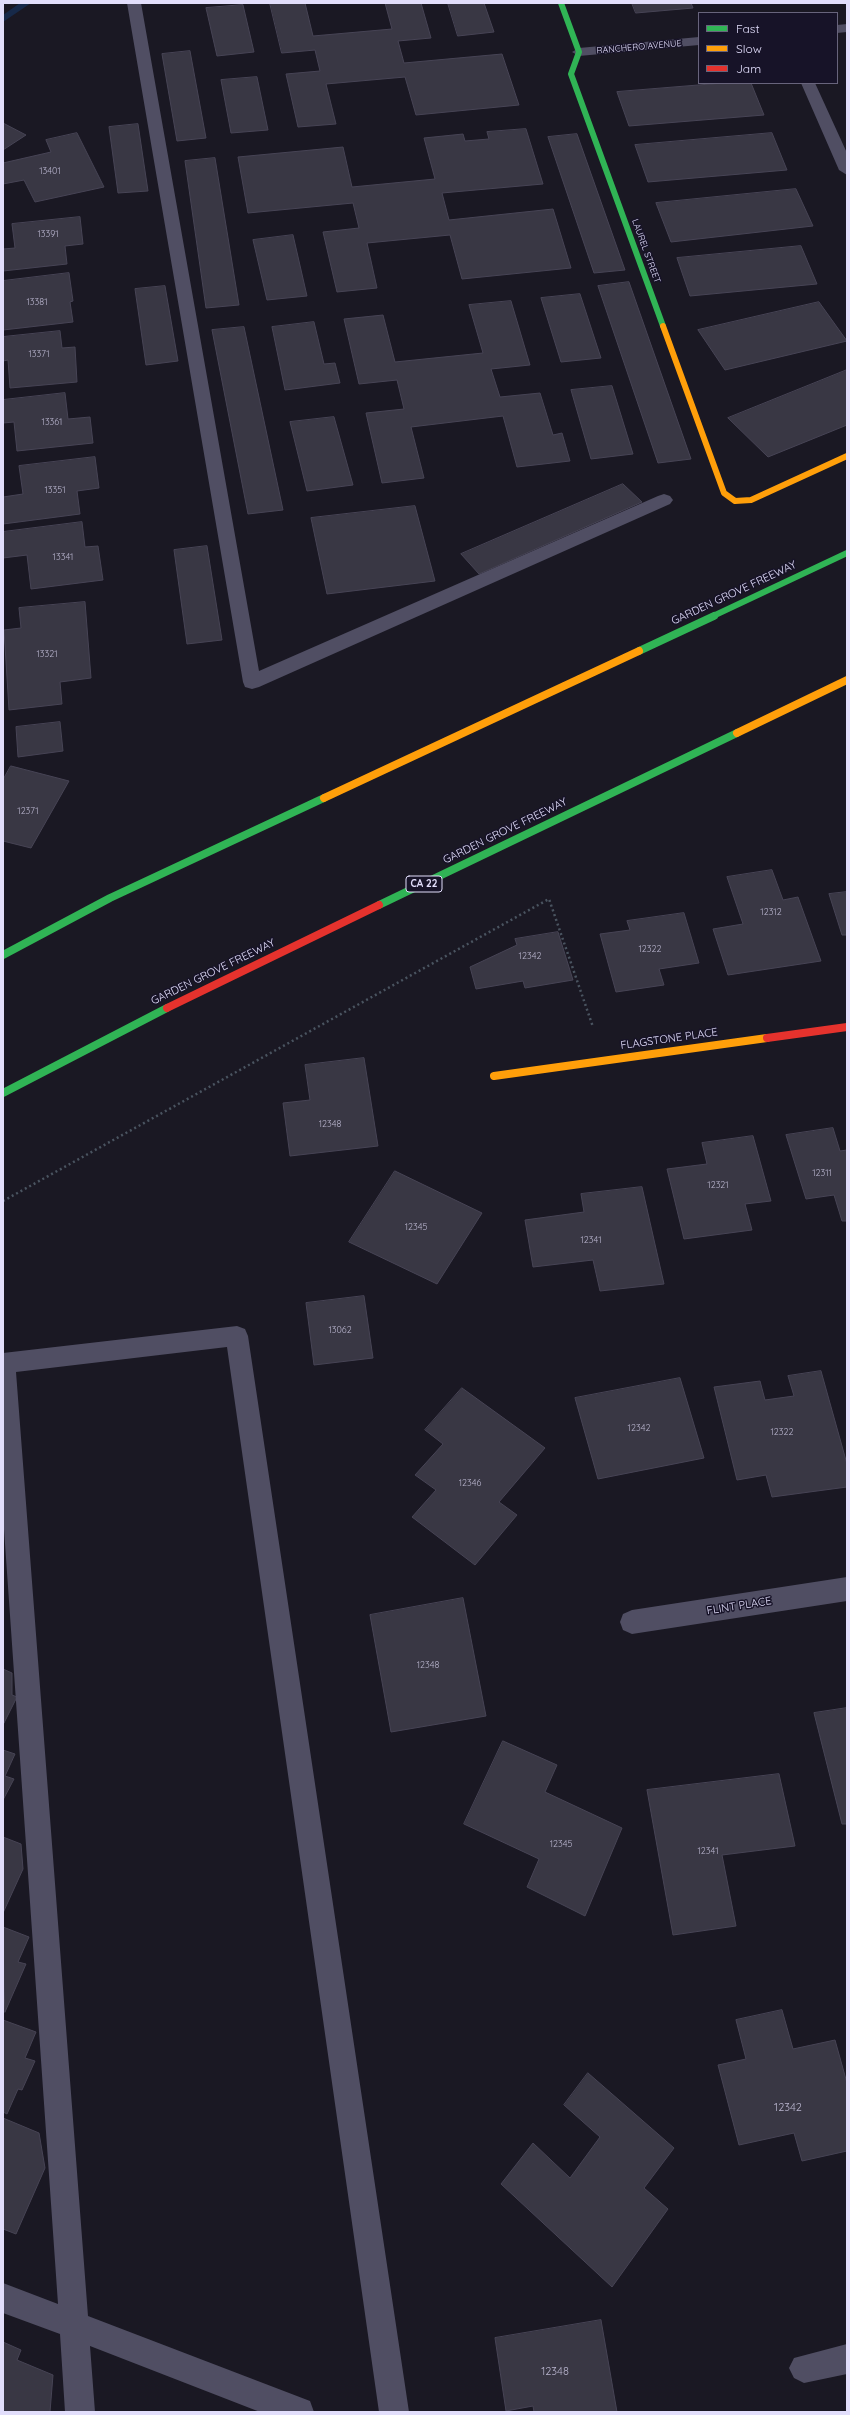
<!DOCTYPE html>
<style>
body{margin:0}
#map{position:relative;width:850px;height:2415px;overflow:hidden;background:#1a1823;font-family:Quicksand,sans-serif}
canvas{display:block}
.frame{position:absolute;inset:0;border:4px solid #e2defb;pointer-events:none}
.legend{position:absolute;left:698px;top:12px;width:140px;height:72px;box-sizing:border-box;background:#171328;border:1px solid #68647c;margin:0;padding:5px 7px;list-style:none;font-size:12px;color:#e2defb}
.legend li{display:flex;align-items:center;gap:8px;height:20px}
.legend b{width:20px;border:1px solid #68647c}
</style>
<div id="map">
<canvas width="850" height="2415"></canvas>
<div class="frame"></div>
<ul class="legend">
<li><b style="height:5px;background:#30b455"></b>Fast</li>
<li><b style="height:5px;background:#ff9f0a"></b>Slow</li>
<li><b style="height:5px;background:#e5322d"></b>Jam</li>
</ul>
</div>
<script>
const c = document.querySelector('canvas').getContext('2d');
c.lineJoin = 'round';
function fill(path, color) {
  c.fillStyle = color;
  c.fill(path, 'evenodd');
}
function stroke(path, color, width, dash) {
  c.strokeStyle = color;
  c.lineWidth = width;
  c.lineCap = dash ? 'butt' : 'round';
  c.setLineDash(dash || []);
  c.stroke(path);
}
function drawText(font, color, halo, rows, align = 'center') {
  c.font = font + ' Quicksand,sans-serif';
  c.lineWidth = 3;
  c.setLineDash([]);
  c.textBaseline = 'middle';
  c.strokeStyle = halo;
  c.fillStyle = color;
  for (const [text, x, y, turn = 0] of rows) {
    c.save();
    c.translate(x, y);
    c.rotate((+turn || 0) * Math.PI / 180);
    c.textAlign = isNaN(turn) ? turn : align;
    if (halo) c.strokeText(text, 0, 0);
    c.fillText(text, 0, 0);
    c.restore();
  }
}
fill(new Path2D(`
 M20 3H31L3 22V15Z`), '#172949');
const building = new Path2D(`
 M270 3H305L313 36 392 29 385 3H421L431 38 398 41 404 63 502 54 519 105 416 115 405 77 326 84 336 124 298 127 286 74 320 71 315 50 282 53Z
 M448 3H484L494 32 458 36Z
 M632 3H691L693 8 636 13Z
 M243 5 254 52 217 56 206 8Z
 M190 51 206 138 177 141 162 54Z
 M257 77 268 130 231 133 221 80Z
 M723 83H751L764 115 629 126 617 92Z
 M3 123 26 135 3 150Z
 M138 124 148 191 118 193 109 127Z
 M526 129 543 184 442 193 449 220 553 209 571 268 462 279 450 235 367 243 377 288 337 292 323 232 359 228 353 203 248 213 238 157 343 147 352 187 435 179 424 138 463 134 465 141 489 139 487 132Z
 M77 133 104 187 35 202 24 180 3 184V163L51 152 46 140Z
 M772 133 787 170 648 182 635 145Z
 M577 134 625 270 594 273 548 137Z
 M215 158 239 305 206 308 185 161Z
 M796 189 813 226 671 242 656 203Z
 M80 217 83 244 65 246 67 264 3 271V249L15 248 12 224Z
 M293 235 307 296 267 300 253 240Z
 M801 246 817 284 690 296 677 258Z
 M69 273 73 301 70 302 73 322 3 330V281Z
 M629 282 691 459 658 463 598 286Z
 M165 286 178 361 146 365 135 289Z
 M580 294 601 358 561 362 541 298Z
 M511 301 530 365 491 369 500 397 540 393 553 435 562 433 570 461 517 467 503 416 411 427 424 478 382 483 366 413 404 409 397 380 359 384 344 319 383 315 395 362 483 353 469 305Z
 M819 302 847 341 725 370 698 330Z
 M314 322 324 364 335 363 340 383 285 390 272 327Z
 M244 327 283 510 248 514 212 330Z
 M60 331 62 348 75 347 77 382 10 388 8 360 3 361V337Z
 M847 370V425L768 457 728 418Z
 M612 386 633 454 591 459 571 390Z
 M65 393 68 419 90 417 93 443 17 451 14 422 3 423V400Z
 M334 417 353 485 307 491 290 422Z
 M95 457 99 488 77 491 80 514 3 524V497L23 494 19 466Z
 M623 484 642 502 479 574 461 554Z
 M415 506 435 581 327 594 311 518Z
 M82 522 85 547 98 546 103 580 31 589 27 555 3 558V532Z
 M207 546 222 640 187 644 174 550Z
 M85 602 91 678 60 682 62 704 9 710 4 630 21 628 19 608Z
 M60 722 63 751 18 757 16 727Z
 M11 766 69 781 31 848 3 841V780Z
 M772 870 783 900 798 897 821 961 728 975 713 929 743 924 727 877Z
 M847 892V935H842L829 894Z
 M684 913 699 963 659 969 664 985 616 992 600 934 630 930 627 921Z
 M558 932 573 980 525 988 523 981 476 989 470 967 517 945 515 939Z
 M364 1058 378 1146 290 1156 283 1103 310 1100 305 1065Z
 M833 1128 840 1151 847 1150V1221H842L834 1195 806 1199 786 1135Z
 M753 1136 771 1201 745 1204 752 1230 684 1239 667 1169 707 1164 702 1143Z
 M395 1171 482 1213 437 1284 349 1242Z
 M642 1187 664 1284 600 1291 593 1260 533 1267 525 1220 584 1212 581 1194Z
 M364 1296 373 1358 314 1365 306 1303Z
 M821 1371 847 1464V1487L772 1497 766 1475 737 1480 714 1387 760 1381 765 1400 794 1396 788 1376Z
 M680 1378 704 1458 598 1479 575 1398Z
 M462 1388 545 1448 499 1502 517 1515 475 1565 412 1517 436 1490 415 1475 443 1444 425 1430Z
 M463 1598 486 1716 391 1732 370 1615Z
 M3 1669 12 1673V1695L17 1697 4 1723Z
 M847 1708V1824H842L814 1713Z
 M503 1741 557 1765 545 1792 622 1828 585 1916 527 1887 539 1859 464 1824Z
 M3 1750 15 1754 5 1776 14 1779 3 1800Z
 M779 1774 795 1846 722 1855 736 1926 673 1935 647 1790Z
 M3 1837 21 1844 23 1869 3 1913Z
 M3 1927 29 1937 18 1962 26 1964 5 2012Z
 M782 2010 793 2049 835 2040 847 2083V2151L802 2161 794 2133 739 2145 718 2065 746 2059 736 2020Z
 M3 2020 36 2032 25 2058 35 2061 22 2090 18 2089 7 2114 3 2112Z
 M588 2073 674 2148 644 2188 668 2209 612 2287 501 2184 533 2143 570 2178 600 2137 564 2105Z
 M3 2118 39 2133 45 2168 16 2234 3 2229Z
 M601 2320 617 2412H534L533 2406 506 2411 495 2338Z
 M3 2342 21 2350 17 2360 53 2375 50 2412H3Z`);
fill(building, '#393744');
stroke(building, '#474455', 1);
stroke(new Path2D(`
 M3 1201 549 899 593 1027`), '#4a5460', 2.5, [2, 3]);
fill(new Path2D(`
 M127 3H141L259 671 658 496 664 494 670 496 673 500 670 504 259 687 252 689 245 687 243 682Z
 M237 1326 245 1329 248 1336 409 2412H379L227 1347 16 1372 88 2316 310 2401 314 2412H260L90 2346 95 2412H65L60 2334 3 2313V2283L58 2304 3 1515V1353Z`), '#504e63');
fill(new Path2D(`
 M847 24V32L837 33V25Z
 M699 37V45L579 56 572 52 579 48Z
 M801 83H815L847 153V175L839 170Z
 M847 1577V1601L632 1634 623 1630 620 1622 623 1614 632 1610Z
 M847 2344V2374L804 2383 794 2378 789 2368 794 2358Z`), '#504e63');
stroke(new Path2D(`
 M561 3 579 52 571 74 663 326
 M711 617 847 553`), '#30b455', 6);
stroke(new Path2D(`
 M639 651 714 616
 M379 905 737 733
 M3 955 110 898 324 798
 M3 1093 167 1008`), '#30b455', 8);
stroke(new Path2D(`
 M663 326 724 493 735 501 751 500 847 456`), '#ff9f0a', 6);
stroke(new Path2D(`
 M737 733 847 680
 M324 798 639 651
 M494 1076 767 1038`), '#ff9f0a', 8);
stroke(new Path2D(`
 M167 1008 379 905
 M767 1038 847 1027`), '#e5322d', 8);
drawText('9px', '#e2defb', '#171328', [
 ["RANCHERO AVENUE",639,47,-5],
 ["LAUREL STREET",646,251,70]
]);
drawText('9px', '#b8b4cd', null, [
 ["13401",50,171],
 ["13391",48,234],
 ["13381",37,302],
 ["13371",39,354],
 ["13361",52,422],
 ["13351",55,490],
 ["13341",63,557],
 ["13321",47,654],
 ["12371",28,811],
 ["12312",771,912],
 ["12322",650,949],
 ["12342",530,956],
 ["12348",330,1124],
 ["12311",822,1173],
 ["12321",718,1185],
 ["12345",416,1227],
 ["12341",591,1240],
 ["13062",340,1330],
 ["12342",639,1428],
 ["12322",782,1432],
 ["12346",470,1483],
 ["12348",428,1665],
 ["12345",561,1844],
 ["12341",708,1851]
]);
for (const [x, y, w] of [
 [424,884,36]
]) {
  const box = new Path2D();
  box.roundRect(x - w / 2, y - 8, w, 16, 3);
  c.fillStyle = '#171328';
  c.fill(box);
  stroke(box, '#e2defb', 1);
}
drawText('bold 10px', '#e2defb', null, [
 ["CA 22",424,884]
]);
drawText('11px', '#e2defb', '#171328', [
 ["GARDEN GROVE FREEWAY",734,593,-25],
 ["GARDEN GROVE FREEWAY",505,831,-26],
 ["GARDEN GROVE FREEWAY",213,972,-26],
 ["FLAGSTONE PLACE",669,1039,-8],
 ["FLINT PLACE",739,1606,-9]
]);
drawText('11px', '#b8b4cd', null, [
 ["12342",788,2108],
 ["12348",555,2372]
]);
</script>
